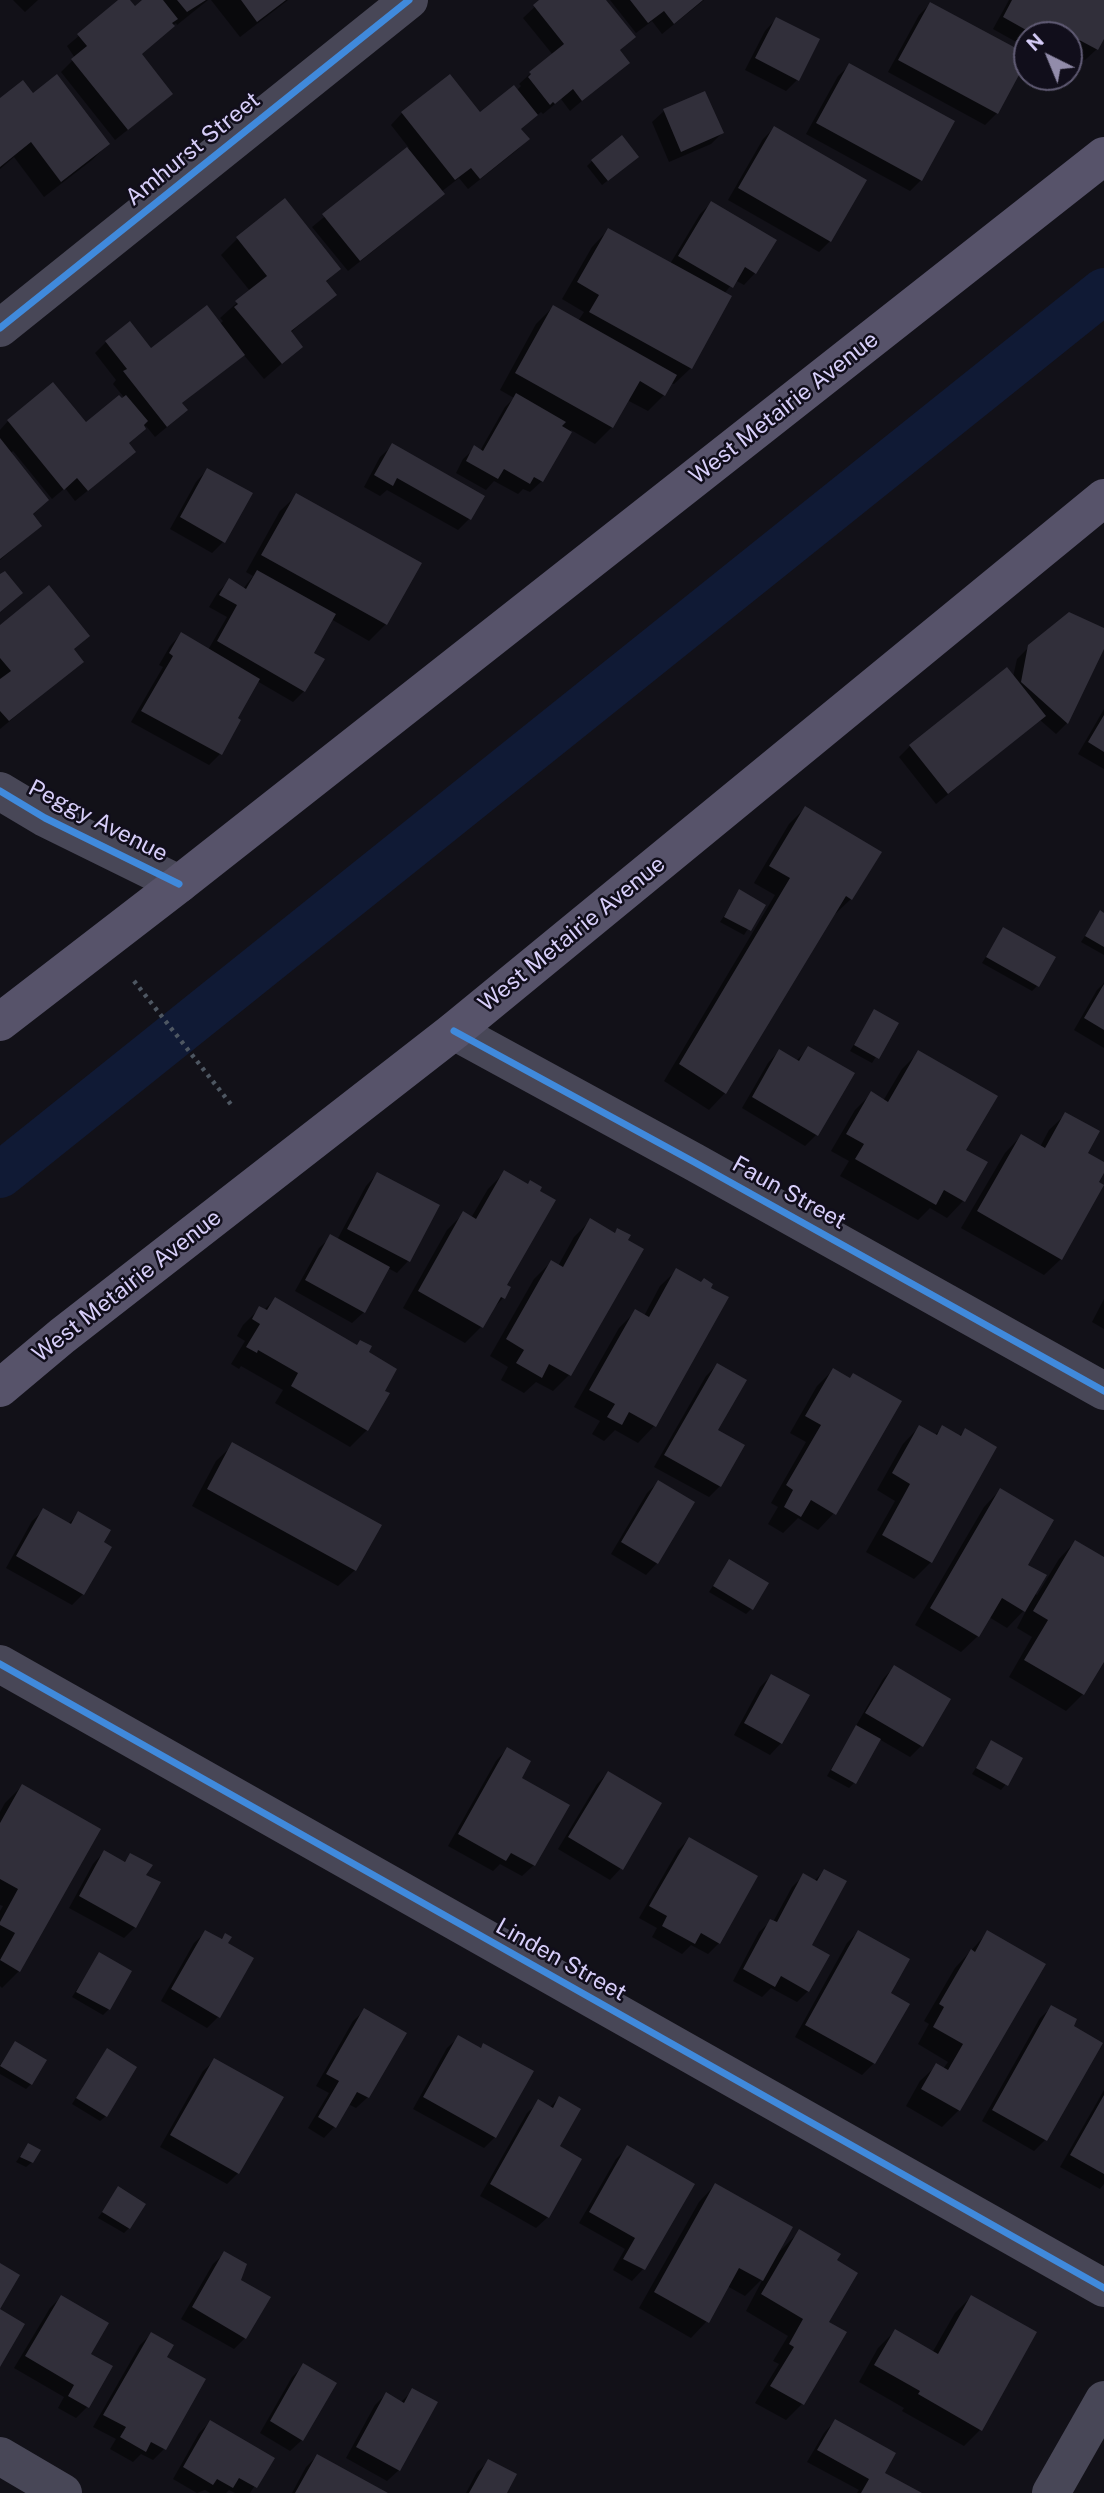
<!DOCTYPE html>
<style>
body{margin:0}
#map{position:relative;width:1104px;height:2493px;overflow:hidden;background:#121118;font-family:"Public Sans",sans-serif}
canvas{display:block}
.north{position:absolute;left:1013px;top:21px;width:70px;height:70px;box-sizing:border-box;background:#110e1b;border:2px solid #605b74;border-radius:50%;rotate:317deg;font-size:19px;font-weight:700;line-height:28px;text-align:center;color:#d7cef9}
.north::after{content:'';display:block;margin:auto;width:24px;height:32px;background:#928caa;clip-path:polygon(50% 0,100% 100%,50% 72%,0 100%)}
</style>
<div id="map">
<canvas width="1104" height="2493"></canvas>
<div class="north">N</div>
</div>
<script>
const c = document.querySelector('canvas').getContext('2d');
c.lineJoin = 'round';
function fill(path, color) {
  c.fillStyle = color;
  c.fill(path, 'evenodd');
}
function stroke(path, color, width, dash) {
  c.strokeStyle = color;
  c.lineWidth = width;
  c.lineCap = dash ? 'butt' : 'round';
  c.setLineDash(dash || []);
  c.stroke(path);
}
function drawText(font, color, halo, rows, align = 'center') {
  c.font = font + ' "Public Sans",sans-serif';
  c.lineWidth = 5;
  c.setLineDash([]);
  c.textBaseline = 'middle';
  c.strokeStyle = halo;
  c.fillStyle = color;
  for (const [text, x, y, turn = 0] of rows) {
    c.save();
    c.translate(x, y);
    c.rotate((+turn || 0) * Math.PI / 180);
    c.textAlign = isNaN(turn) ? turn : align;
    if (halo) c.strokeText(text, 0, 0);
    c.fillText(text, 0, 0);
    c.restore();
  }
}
fill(new Path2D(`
 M13 0H38L25 12Z
 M121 0H128L134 8 144 0H208L177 25 176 23 172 26 140 55 159 105 115 140 61 72 75 58 67 46Z
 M211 0H288L240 37Z
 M542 0H604L634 37 619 51 628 62 570 111 561 99 543 114 541 112 520 130 528 139 517 150 468 189 459 178 441 192 442 194 431 205 348 271 312 227 409 148 391 125 402 113 480 115 516 91 521 86 519 84 531 73 553 55 523 18Z
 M610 0H704L662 34 652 21 636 33Z
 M1009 0H1104V35L1097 49 1085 60 1069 51V35H1027V48L993 29Z
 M930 4 1027 56 997 113 985 125 888 72 919 15Z
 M776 19 797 80 786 91 745 70 765 31Z
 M850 65 921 180 910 191 806 134 838 76Z
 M32 95 108 144 92 160 44 197 14 157 0 169V100Z
 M664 111 722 133 711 144 669 162 652 122Z
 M774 128 830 241 819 252 728 200 763 139Z
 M592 161 632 162 602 185 587 166Z
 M711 203 755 273 744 285 735 280 724 294 691 368 674 384 671 383 664 395 648 411 627 400 612 427 595 444 571 430 542 481 530 492 523 489 518 494 494 481 486 490 456 473 463 459 475 448 480 451 505 407 514 398 500 390 536 324 553 307 578 321 584 312 562 299 592 247 608 230 670 264 700 214Z
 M237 239 339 269 325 283 335 294 290 333 301 347 264 379 243 354 181 404 174 421 155 437 146 426 127 444 122 463 75 501 65 488 52 499 13 451 10 454 47 500 32 516 40 526 0 560V430L8 421 86 424 127 401 113 384 116 380 95 353 106 342 151 351 219 325 223 321 220 318 250 291 221 255Z
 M392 446 470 518 458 530 387 490 380 496 364 487 380 457Z
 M207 470 223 542 212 553 170 529 196 482Z
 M297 495 386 624 369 641 331 619 311 653 304 691 293 702 257 681 236 719 239 721 220 754 209 765 131 722 163 667 159 665 170 646 181 634 208 650 227 617 209 607 218 592 229 581 243 589 253 576 246 572 280 511Z
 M0 627 72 650 82 662 0 729Z
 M1104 630V645L1067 723 1056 734 1040 720 936 804 899 757 910 746 1013 677 1017 659 1029 647Z
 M1104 709V769L1078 754Z
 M805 808 851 899 834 915 833 914 725 1093 709 1110 664 1081 775 895 754 883 789 824Z
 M740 892 763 905 744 935 720 922Z
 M1100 913 1104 915V955L1081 942Z
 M1003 930 1037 986 1032 991 982 963Z
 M1104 983V1048L1074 1030 1097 990Z
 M874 1011 897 1024 872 1063 850 1051Z
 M809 1048 816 1135 805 1146 742 1108 768 1063 779 1051 796 1061Z
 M918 1053 964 1151 985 1163 963 1201 947 1218 930 1208 918 1220 840 1176 849 1161 831 1151 855 1110 871 1094 883 1101 902 1069Z
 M1066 1114 1086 1153 1104 1164V1169L1061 1259 1044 1275 961 1228 1005 1153 1021 1136 1040 1147 1049 1130Z
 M504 1173 503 1298 491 1311 481 1327 465 1343 403 1308 447 1230 464 1213 471 1218 488 1189Z
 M377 1174 438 1206 408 1261 397 1273 388 1268 364 1312 352 1323 295 1291 319 1248 331 1237 337 1240 366 1186Z
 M591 1220 613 1234 618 1230 569 1375 553 1391 536 1382 524 1393 501 1380 508 1367 490 1356 534 1279 551 1262 558 1266 574 1237Z
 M677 1270 726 1298 654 1426 638 1443 615 1430 604 1441 592 1434 600 1421 574 1407 619 1328 636 1311 644 1316 660 1286Z
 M275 1299 367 1353 383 1391 367 1430 350 1447 275 1403 283 1390 241 1366 239 1369 231 1364 245 1341 237 1336 243 1325 260 1308 264 1310Z
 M1104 1299V1329L1092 1322Z
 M717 1365 716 1431 720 1486 709 1497 654 1467 706 1376Z
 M833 1370 834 1513 818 1530 798 1518 783 1533 768 1524 778 1507 771 1503 806 1442 790 1433 817 1386Z
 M919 1427 934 1436 942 1428 958 1437 965 1430 931 1562 914 1579 866 1552 895 1501 877 1490 903 1444Z
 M233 1445 355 1570 338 1586 192 1506 216 1461Z
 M658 1482 657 1563 646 1575 611 1554 647 1493Z
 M1000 1490 1034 1593 1037 1595 1059 1559 1075 1542 1104 1559V1659L1083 1694 1066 1711 1009 1677 1032 1637 1017 1628 1029 1605 1007 1628 989 1617 978 1636 961 1652 915 1625 984 1507Z
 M44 1510 68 1524 78 1514 83 1594 72 1605 6 1568 32 1521Z
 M729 1561 752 1608 746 1614 709 1592Z
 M894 1667 921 1746 910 1757 879 1739 854 1783 849 1788 827 1776 883 1679Z
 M771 1676 781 1743 770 1755 734 1735 760 1687Z
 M992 1743 1006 1784 1001 1790 972 1774Z
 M507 1749 534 1865 522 1876 500 1864 493 1871 448 1846 496 1761Z
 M608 1773 621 1868 610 1880 558 1849 597 1784Z
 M22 1786 19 1971 2 1988 0 1986V1911L3 1906 0 1905V1812L5 1803Z
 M689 1839 719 1943 708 1954 691 1945 682 1954 652 1937 657 1928 639 1918 678 1850Z
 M104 1852 123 1863 131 1855 144 1875 135 1927 124 1938 69 1908 93 1864Z
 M824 1871 809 1945 808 1991 797 2002 771 1988 762 1997 733 1981 759 1932 771 1921 773 1922 792 1887 804 1875 814 1881Z
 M206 1932 220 1940 225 1935 226 1944 219 2016 207 2028 161 2001 194 1943Z
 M858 1932 889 1994 907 2004 874 2063 862 2075 795 2037 847 1943Z
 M988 1932 959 2110 942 2127 906 2106 920 2081 937 2065 943 2069 948 2062 918 2044 929 2024 924 2021 955 1968Z
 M99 1955 109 2009 103 2015 72 1997Z
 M1052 2007 1045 2140 1034 2151 982 2121 1040 2018Z
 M365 2010 368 2097 356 2108 348 2104 335 2126 324 2138 308 2128 329 2093 316 2086 353 2021Z
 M459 2037 479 2049 483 2045 495 2137 484 2148 413 2109 447 2048Z
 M15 2043 31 2084 26 2089 0 2074V2065Z
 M107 2050 106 2116 100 2121 72 2104Z
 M215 2060 238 2173 227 2184 160 2147 203 2071Z
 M1104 2090V2184L1100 2189 1060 2167Z
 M559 2098 557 2147 548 2217 536 2228 480 2196 527 2113 539 2102 549 2108Z
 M28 2145 32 2162 26 2167 16 2162Z
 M628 2147 693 2184 643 2269 632 2281 613 2270 625 2249 579 2223 616 2159Z
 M715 2185 778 2253 800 2231 835 2261 827 2322 802 2404 786 2420 755 2403 779 2364 773 2361 788 2336 746 2311 764 2277 745 2296 727 2286 707 2321 691 2338 639 2308 699 2202Z
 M118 2189 129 2228 124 2233 98 2218Z
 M225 2253 239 2281 245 2338 234 2349 181 2319 213 2264Z
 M61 2297 89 2354 111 2367 87 2407 76 2418 58 2408 64 2397 14 2368 50 2308Z
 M971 2297 980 2430 964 2446 902 2411 904 2408 859 2382 878 2348 895 2331 932 2353 955 2313Z
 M151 2334 165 2357 203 2380 164 2449 153 2460 141 2454 133 2462 110 2449 116 2439 93 2427 140 2345Z
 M304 2365 302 2440 290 2451 260 2433 292 2377Z
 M412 2391 399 2470 387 2481 346 2458 375 2405 386 2394 401 2402Z
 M835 2421 882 2473 918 2493H857L859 2490 807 2462 824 2433Z
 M210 2422 272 2459 250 2493H235L229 2490 226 2493H210L205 2490 197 2493 173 2479 199 2433Z
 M317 2456 384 2493H292L306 2467Z
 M489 2461 505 2493H466L477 2472Z`), '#0007');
stroke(new Path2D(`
 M0 1175 1104 291`), '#101a35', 46);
fill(new Path2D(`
 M118 0H130L135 6 142 0H163L178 19 172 23 175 26 142 54 173 94 128 130 71 59 87 46 77 34Z
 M177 0H206L187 12Z
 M241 0H286L257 22Z
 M539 0H606L636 37 620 50 630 63 582 101 573 89 555 104 553 102 550 105 528 77 531 74 529 72 564 44 533 5Z
 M630 0H703L674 24 664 11 648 23Z
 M1012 0H1104V39L1098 50 1068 34 1035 35 1003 17Z
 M930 2 1027 54V60L998 114 898 60Z
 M776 17 820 39 799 81 755 58Z
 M849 63 955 121 922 181 816 123Z
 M57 74 110 144 61 182 31 142 0 167V98L23 80 33 93Z
 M450 74 480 112 514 85 538 115 521 129 530 139 480 179 471 168 455 180 401 112Z
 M705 91 724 133 681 152 663 109Z
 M774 126 867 180 831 242 738 188Z
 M622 135 639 157 608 181 591 160Z
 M407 147 445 194 360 261 322 214Z
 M285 198 341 269 326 281 337 295 291 331 303 347 282 364 234 307 238 304 235 301 267 276 236 237Z
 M711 201 777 240 756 274 745 267 733 288 678 256Z
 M608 228 732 296 692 369 589 312 599 295 577 282Z
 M207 305 245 355 182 403 188 410 167 427 123 371 127 369 105 341 130 321 151 348Z
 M553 305 677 375 665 396 640 381 613 428 515 373Z
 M53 382 86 422 119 395 122 398 126 395 148 421 144 425 146 429 129 443 136 452 88 491 77 478 64 490 7 420Z
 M516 393 566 422 562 426 572 432 543 482 534 477 530 484 504 469 498 479 466 461 474 445 483 451Z
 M0 438 49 500 33 514 42 526 0 559Z
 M392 443 485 496 471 520 397 478 393 486 374 475Z
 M207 468 253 493 225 543 180 517Z
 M296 493 422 563 387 625 261 555Z
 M257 570 336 614 314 653 325 659 305 692 217 641 237 605 219 595 229 578 246 589Z
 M5 571 23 593 0 612V574Z
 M49 585 90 636 74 649 84 662 9 721 0 711V679L11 671 0 658V625Z
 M1069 612 1104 628V649L1068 724 1021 682 1028 645Z
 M181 632 260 679 238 718 241 720 222 755 141 711 173 656 169 653Z
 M1007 667 1046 716 948 794 909 745Z
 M1104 715V752L1088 742Z
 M805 806 882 852 852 900 846 896 726 1094 679 1064 790 878 769 866Z
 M739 889 766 905 751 931 724 917Z
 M1100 910 1104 913V947L1085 936Z
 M1003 927 1056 957 1039 987 986 957Z
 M1104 984V1030L1084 1018Z
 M874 1009 899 1023 879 1059 854 1045Z
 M808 1046 855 1073 818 1136 752 1097 779 1049 799 1061Z
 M918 1050 998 1096 966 1150 988 1162 965 1202 944 1190 936 1205 855 1159 864 1144 846 1134 871 1091 888 1102Z
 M1065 1112 1100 1131 1088 1153 1104 1162V1173L1099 1182 1104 1185 1062 1260 977 1211 1021 1134 1045 1148Z
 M504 1170 528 1184 530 1180 542 1187 540 1191 556 1200 507 1285 511 1287 505 1299 501 1297 483 1328 418 1291 463 1211 476 1219Z
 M377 1172 440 1205 410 1262 347 1229Z
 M590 1218 615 1233 617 1228 631 1235 628 1240 644 1249 571 1376 549 1364 542 1378 516 1363 524 1350 506 1339 551 1260 563 1267Z
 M330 1234 390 1267 365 1313 305 1280Z
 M676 1268 701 1282 704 1278 713 1284 711 1288 729 1297 656 1427 629 1412 622 1425 607 1417 615 1404 589 1390 635 1309 649 1317Z
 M275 1297 357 1345 360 1340 372 1346 369 1352 397 1369 385 1391 390 1393 368 1431 291 1386 298 1373 258 1350 257 1353 246 1347 260 1324 252 1319 259 1306 267 1310Z
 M717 1363 747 1380 718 1430 745 1445 721 1487 664 1455Z
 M833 1368 850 1378 853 1373 902 1401 836 1515 811 1500 801 1517 784 1507 793 1490 786 1485 821 1425 805 1416Z
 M919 1425 937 1435 942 1425 961 1436 965 1428 997 1447 932 1563 882 1535 910 1484 892 1473Z
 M232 1442 382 1525 356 1571 207 1489Z
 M658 1480 695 1502 658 1564 621 1542Z
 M1000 1488 1054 1520 1028 1565 1047 1575 1025 1612 1002 1598 979 1637 930 1608Z
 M43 1508 71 1524 78 1511 111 1530 104 1542 112 1547 84 1595 16 1556Z
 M1075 1540 1104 1557V1662L1084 1695 1024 1660 1048 1620 1033 1611Z
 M729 1559 769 1583 753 1610 713 1586Z
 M894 1665 951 1699 923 1747 865 1713Z
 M771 1674 810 1695 782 1744 744 1723Z
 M856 1725 881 1739 856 1784 831 1770Z
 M991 1740 1023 1758 1008 1786 976 1768Z
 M507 1747 531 1761 522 1778 570 1805 535 1866 511 1853 506 1861 458 1834Z
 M608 1771 662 1803 623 1870 568 1837Z
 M22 1784 101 1829 20 1972 0 1960 15 1933 0 1925V1922L18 1889 0 1879V1823Z
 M689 1837 758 1876 720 1944 701 1933 695 1944 662 1926 667 1916 649 1906Z
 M104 1850 125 1862 130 1853 153 1865 146 1875 161 1882 136 1928 79 1896Z
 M824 1869 847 1881 812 1945 830 1955 809 1992 781 1976 775 1987 743 1969 770 1919 777 1922 803 1873 817 1881Z
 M205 1930 222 1939 225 1933 232 1937 228 1943 254 1958 220 2018 171 1989Z
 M858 1930 910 1959 891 1993 910 2004 875 2064 805 2025Z
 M987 1930 1046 1964 960 2111 921 2089 936 2063 948 2070 963 2044 933 2027 944 2007 939 2004 971 1949 975 1952Z
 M99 1952 132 1971 110 2010 76 1992Z
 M1051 2005 1077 2019 1074 2026 1103 2043 1047 2141 992 2110Z
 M364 2008 407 2033 369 2098 357 2092 336 2128 318 2117 339 2081 326 2074Z
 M458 2035 481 2048 483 2043 534 2071 496 2138 423 2097Z
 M15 2041 47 2060 32 2085 0 2066Z
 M107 2048 137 2067 107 2117 76 2098Z
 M214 2058 284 2097 239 2174 170 2135Z
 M1104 2095V2174L1070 2155Z
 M559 2096 581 2109 560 2146 582 2159 549 2218 490 2184 538 2099 553 2108Z
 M28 2143 41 2150 33 2163 20 2157Z
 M627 2145 695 2184 645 2270 623 2259 635 2238 589 2212Z
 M715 2183 793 2227 763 2281 739 2268 709 2323 654 2292Z
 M118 2186 146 2204 130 2229 102 2212Z
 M799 2229 841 2254 837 2260 858 2273 829 2322 847 2332 804 2405 770 2386 794 2347 789 2344 803 2319 761 2294Z
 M224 2251 247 2264 241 2280 271 2297 246 2339 192 2307Z
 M0 2263 20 2275 0 2309Z
 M61 2295 109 2323 91 2354 113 2366 89 2408 68 2396 74 2385 25 2356Z
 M971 2295 1037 2332 982 2431 918 2394 920 2391 874 2365 895 2329 938 2354Z
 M0 2309 25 2324 0 2367Z
 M151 2332 174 2345 167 2357 206 2379 166 2450 151 2442 146 2452 120 2437 126 2427 103 2415Z
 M303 2363 337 2383 303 2441 270 2421Z
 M412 2388 438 2402 400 2471 356 2447 386 2392 404 2403Z
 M835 2419 896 2453 885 2473 922 2493H861L869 2479 817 2450Z
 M210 2420 275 2458 257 2488 239 2478 233 2488 217 2479 213 2485 183 2467Z
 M317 2454 388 2493H295Z
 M488 2459 517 2474 507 2493H469Z`), '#312f3a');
stroke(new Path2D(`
 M134 981 233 1107`), '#4e5762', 4.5, [3.5, 5]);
stroke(new Path2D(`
 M0 328 409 0
 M0 791 45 818 179 884
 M454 1031 694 1162 1104 1391
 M0 1664 1104 2288
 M0 2456 63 2493
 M1051 2493 1104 2400`), '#484757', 38);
stroke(new Path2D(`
 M0 1022 179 884 1104 156
 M0 1388 62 1336 454 1031 1104 498`), '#57536a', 38);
stroke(new Path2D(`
 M0 328 409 0
 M0 791 45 818 179 884
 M454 1031 694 1162 1104 1391
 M0 1664 1104 2288`), '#408adc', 7);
drawText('23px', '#d7cef9', '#110e1b', [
 ["Amhurst Street",193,149,-39],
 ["West Metairie Avenue",784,408,-38],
 ["Peggy Avenue",98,821,27],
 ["West Metairie Avenue",572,934,-39],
 ["Faun Street",789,1193,29],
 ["West Metairie Avenue",127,1286,-38],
 ["Linden Street",561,1960,29]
]);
</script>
